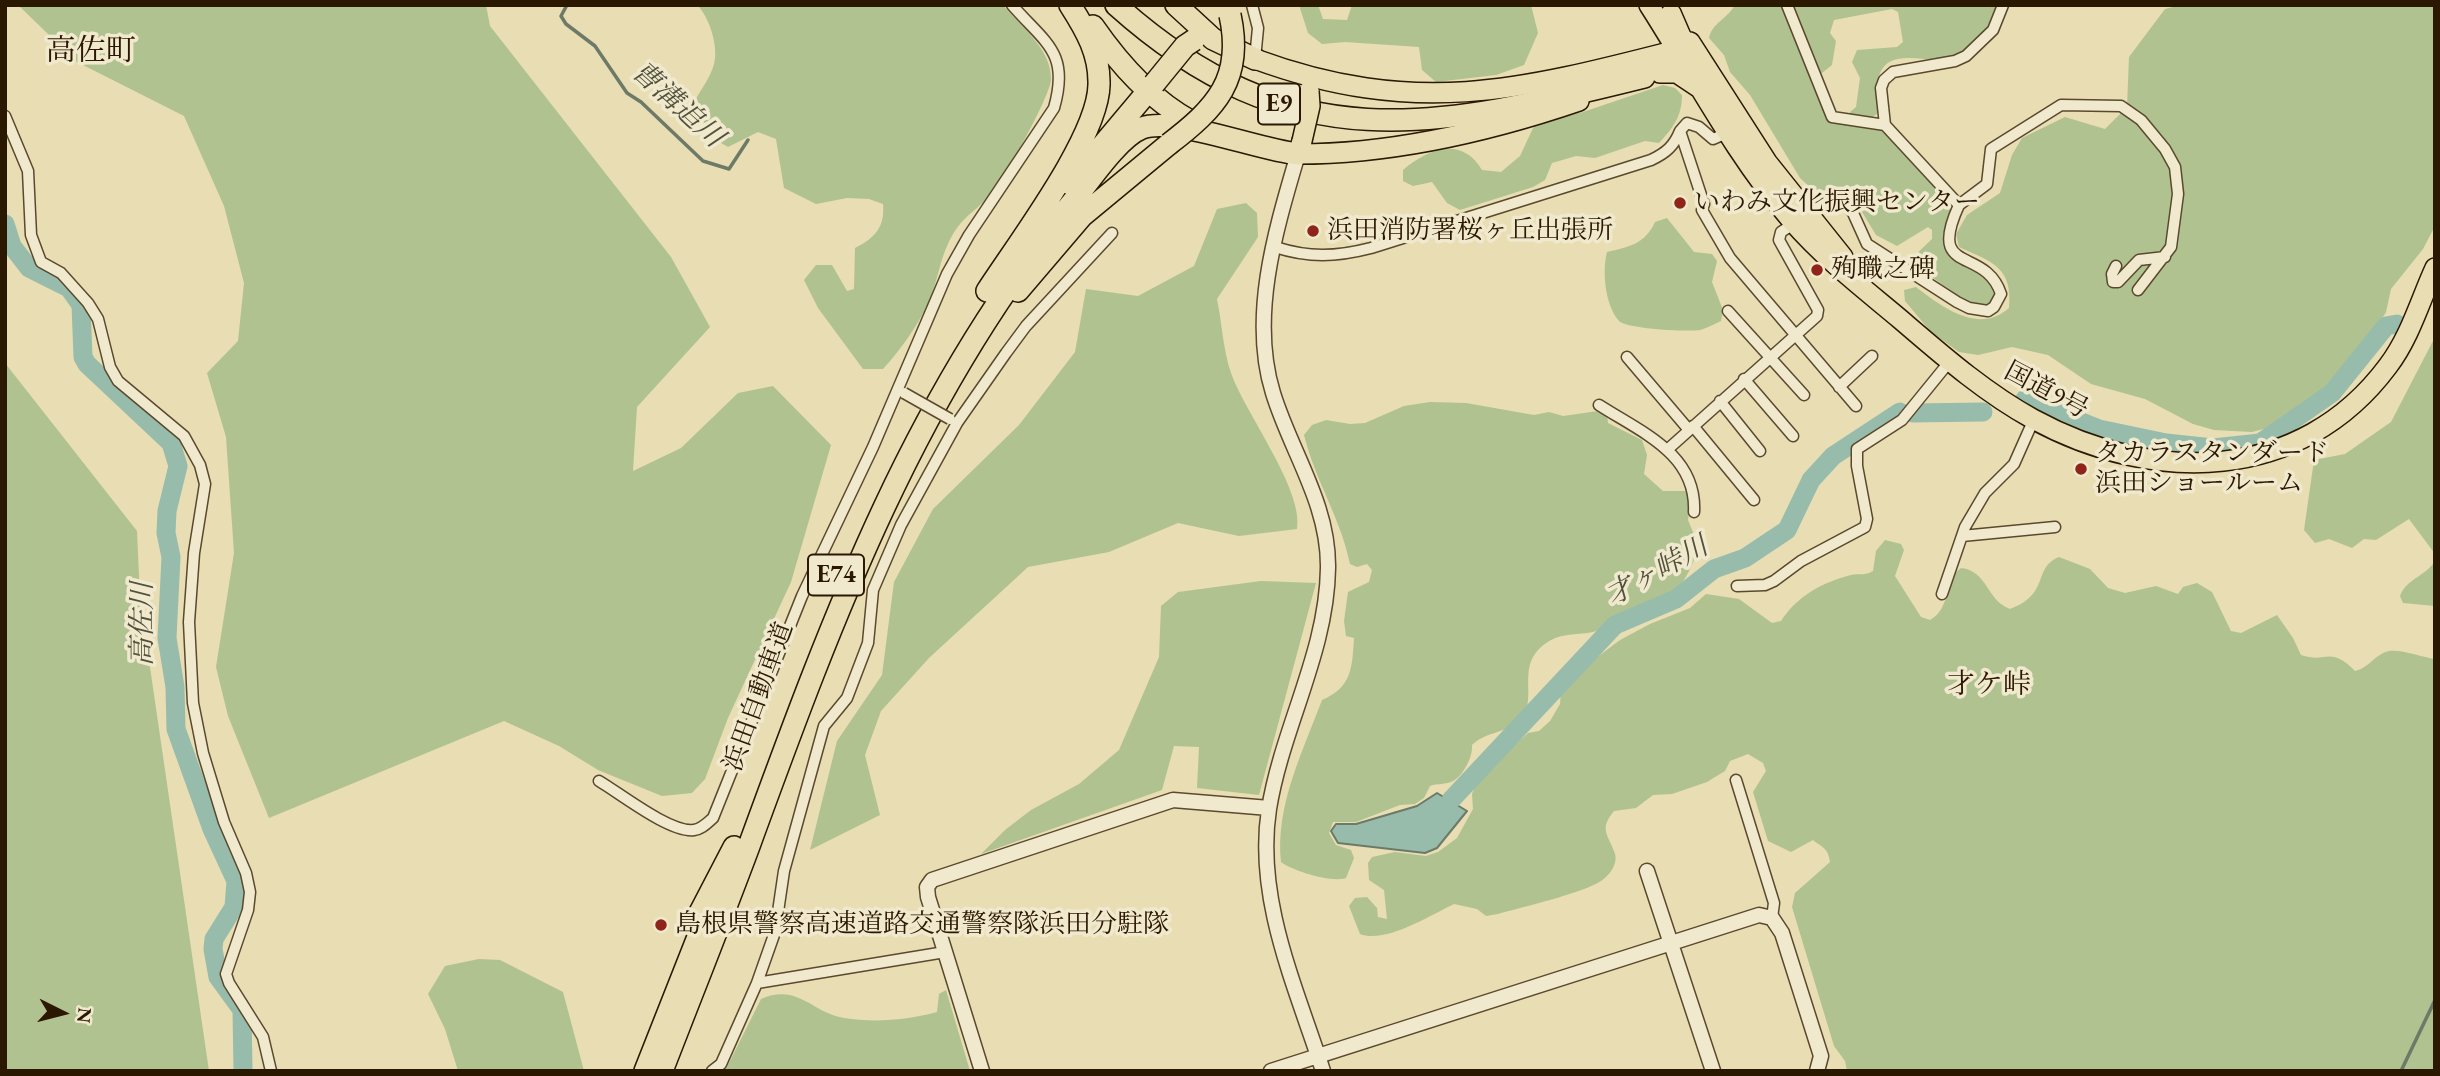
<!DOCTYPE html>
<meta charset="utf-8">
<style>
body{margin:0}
#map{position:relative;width:2440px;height:1076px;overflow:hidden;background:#e8ddb3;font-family:"EB Garamond",serif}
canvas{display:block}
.frame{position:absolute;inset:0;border:7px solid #2b1800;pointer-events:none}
.north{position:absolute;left:28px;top:978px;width:70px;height:70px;-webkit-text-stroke:5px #f0e9ce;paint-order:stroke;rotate:96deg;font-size:19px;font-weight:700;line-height:28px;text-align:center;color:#2b1800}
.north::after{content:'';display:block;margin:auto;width:24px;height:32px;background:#2b1800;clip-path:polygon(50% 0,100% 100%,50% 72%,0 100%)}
</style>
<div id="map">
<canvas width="2440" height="1076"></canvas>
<div class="frame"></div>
<div class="north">N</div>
</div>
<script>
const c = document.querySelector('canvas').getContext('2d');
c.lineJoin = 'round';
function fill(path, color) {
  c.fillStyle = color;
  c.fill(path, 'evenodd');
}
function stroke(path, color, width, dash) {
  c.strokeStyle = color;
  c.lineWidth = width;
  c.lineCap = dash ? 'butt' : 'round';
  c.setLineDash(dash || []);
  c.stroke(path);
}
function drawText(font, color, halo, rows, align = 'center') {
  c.font = font + ' "EB Garamond","Noto Serif JP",serif';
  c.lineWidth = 7;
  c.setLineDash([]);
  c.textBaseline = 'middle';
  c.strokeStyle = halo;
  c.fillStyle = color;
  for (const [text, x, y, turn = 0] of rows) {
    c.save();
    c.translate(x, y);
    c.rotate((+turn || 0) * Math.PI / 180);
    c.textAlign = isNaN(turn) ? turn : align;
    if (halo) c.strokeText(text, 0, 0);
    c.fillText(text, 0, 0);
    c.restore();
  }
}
fill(new Path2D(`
 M18 5H486L490 26 671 257 710 327 637 407 633 471 681 448 738 393 773 386 831 445 791 582 728 718 705 779 692 793 662 796 598 770 559 746 504 721 269 818 228 716 216 667 234 553 226 437 207 373 238 341 244 283 224 206 184 116 77 62Z
 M697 5H1003C1021 27 1051 48 1051 79 1051 95 1005 177 993 192 981 207 963 216 953 234 940 255 938 282 928 304 916 328 901 349 883 369H863L818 308 804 280 816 265H832L847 291 854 289 855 248C875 238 885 227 883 204L869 199 847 198 816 204 784 188 776 139 758 132 728 147 709 136 696 99C702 88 711 76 714 64 719 47 709 16 697 5Z
 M1299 5H1318L1323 19 1347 20 1352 5H1531L1538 33 1524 65 1496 75 1436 82 1422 70 1419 47 1345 42 1322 44 1308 33Z
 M1735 5H1782L1829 118C1843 121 1864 121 1877 128 1893 136 1949 189 1952 206 1954 223 1941 237 1948 254L1984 274 1997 293 1994 303 1984 308 1969 304 1914 264 1912 258 1932 239V230L1928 227 1897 246 1876 235 1851 194 1812 189 1800 178 1750 95 1730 72 1724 55 1709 38C1712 23 1727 19 1735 5Z
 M1793 5H1997C1992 27 1975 51 1953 58 1932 66 1889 44 1879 76 1875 87 1880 102 1877 114L1869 119 1850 116V112L1856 107 1860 78 1852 62 1857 50 1897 47 1903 42 1898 12 1892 9 1834 20 1830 33 1836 41 1832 65 1822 73H1815Z
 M2181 5H2435V226L2423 249 2391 289 2386 312 2370 339 2332 386 2275 426 2252 432 2214 430 2193 424 2145 399 2091 384 2048 355 2012 347 1978 355 1959 352 1931 332 1905 301 1904 290 1916 287C1942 307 1979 335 2009 308 2013 267 1992 262 1959 247L1956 234 1967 215 2000 193 2012 155 2022 138 2065 117 2105 129 2127 107 2129 57 2165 9Z
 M1663 85 1675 88 1682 95C1682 116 1673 128 1659 143L1645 141 1595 158 1576 156 1552 163 1545 180 1533 187 1460 210 1447 203 1432 182 1413 186 1403 181V170C1429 148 1462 136 1482 170L1501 172 1520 156 1534 126 1554 116 1580 113Z
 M1246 203 1257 213 1258 237 1217 299C1222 323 1223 350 1231 373 1245 413 1304 490 1297 529L1239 536 1178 523 1109 552 1028 567 929 658 881 711 865 755 880 815 810 850 837 741 882 675 894 582 933 509 1019 425 1075 352 1086 289 1138 296 1194 266 1217 209Z
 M1667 218 1694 252 1712 254 1717 261 1712 282 1723 310 1721 321C1714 324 1707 328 1700 330 1688 332 1627 329 1619 321 1605 305 1602 271 1607 252 1629 247 1645 244 1655 222Z
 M2435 337V554L2409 519 2376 540 2364 539 2352 548 2329 539 2315 543 2304 530 2314 460 2345 454 2391 422Z
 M5 363 137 531 140 599 209 1071H5Z
 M1430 402 1466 403 1534 415 1549 412 1563 416 1598 411 1607 415 1608 423 1642 440 1647 455 1644 474 1663 491H1684L1691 494 1688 520 1699 547C1678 606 1665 596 1615 617 1607 621 1602 630 1593 632 1578 635 1564 633 1551 640 1510 663 1542 699 1519 721 1506 733 1485 732 1472 745 1473 756 1464 775 1453 781 1446 785 1437 783 1430 786L1424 798 1415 804 1400 805 1356 822H1333L1329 833 1336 845 1351 850 1354 858 1346 878C1331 883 1293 871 1281 862 1275 806 1303 751 1322 700 1352 687 1352 668 1354 638L1346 636 1344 621 1348 592 1369 582 1372 570 1367 564 1357 567 1350 564C1341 519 1315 480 1304 435L1312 425 1326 420 1350 424 1365 423 1404 406Z
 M1885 540 1901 544 1904 550 1895 576 1921 617 1930 620C1952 608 1943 580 1961 568 1988 571 1986 600 2010 609 2051 594 2032 568 2059 557L2090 569 2108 588 2125 593 2156 586 2178 594 2183 587 2197 583 2212 592 2231 631 2241 633 2277 615 2293 638 2301 655C2327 664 2329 645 2355 671 2369 668 2375 654 2389 651 2401 649 2422 657 2435 659V1071H1847L1845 1061 1834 1046 1792 907 1795 893 1830 862C1828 848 1823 848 1813 840L1791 852 1768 841 1753 792 1766 771 1763 763 1748 754 1730 761 1725 771 1707 782 1672 794 1653 795 1636 808 1614 811C1598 830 1609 835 1615 854 1618 864 1609 876 1601 881 1583 893 1522 907 1498 914L1486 916 1477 909 1454 904C1431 915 1385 944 1360 934L1349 906 1355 898 1367 897 1377 908 1378 917 1387 919 1384 890 1369 880 1368 863 1372 857 1395 852 1426 856 1438 852 1457 838 1473 809 1472 794 1478 778 1528 733 1539 731 1550 721 1560 704 1561 691 1576 673 1620 640 1650 624 1690 608 1706 594 1739 599 1772 623 1781 621C1797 596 1823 582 1851 575 1859 573 1865 576 1873 571L1876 551Z
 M2435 561V606L2403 603 2400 596C2406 579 2426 576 2435 561Z
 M1261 581 1316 583 1259 795 1197 788 1199 747 1174 746 1162 790 981 854 1005 830 1031 810 1079 784 1119 750 1159 657 1161 606 1178 592Z
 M479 959 500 960 563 992 584 1071H458L445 1029 428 994 445 966Z
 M946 990 970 1071H725L761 999C798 983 812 1013 844 1018 874 1023 908 1020 937 1012L939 994Z`), '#b0c290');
const water = new Path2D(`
 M1437 793 1467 811 1437 848 1425 853 1338 843 1331 831 1336 824H1356L1417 806Z`);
fill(water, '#97bcac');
stroke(water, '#6c7a67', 2);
stroke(new Path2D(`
 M567 5 561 16 566 24 595 46 627 93 641 102 703 161 729 169 748 140
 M2401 1071 2435 1000`), '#6c7a67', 3.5);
stroke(new Path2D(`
 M5 224 12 246 29 268 69 288 81 305 83 357 87 364 171 443 178 466 167 511 166 533 171 557 167 638 175 687 176 729 212 829 236 881 234 907 214 939 213 949 218 977 242 1010 243 1071
 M2025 399 2099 429 2166 443 2213 448 2260 443 2332 393 2386 326 2397 324
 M1913 413 1983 412
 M1451 800 1615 625 1676 599 1714 569 1745 558 1787 530 1811 480 1833 456 1900 412`), '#97bcac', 19);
const minor = new Path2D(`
 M1252 5 1258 28 1255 59
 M1787 5 1832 117 1885 125
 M5 116 28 171 31 235 41 262 61 273 88 303 98 319 110 367 118 381 184 436 200 465 205 484 194 553 189 622 193 703 203 753 224 822 246 873 250 892 248 910 226 974 229 983 263 1037 271 1071
 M1729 132 1713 139 1699 127 1687 123 1680 131 1704 204 1702 210 1730 258 1856 406
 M1959 205 1987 184 1991 149 2061 105 2121 106 2141 120 2165 149 2175 167 2178 194 2171 247 2138 290
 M1275 247C1309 258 1336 257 1371 248L1651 160C1666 153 1674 146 1680 131
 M2116 266 2112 274 2113 282H2118L2139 260 2165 257
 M1728 311 1804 395
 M1627 357 1689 430
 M1744 379 1793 436
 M1839 387 1872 356
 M1720 401 1760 451
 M1599 405C1641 432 1697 454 1694 512
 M1693 426 1754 500
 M1667 450 1817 316 1818 310 1779 240 1781 232 1827 202H1843L1853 213 1867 244 1957 302 1969 308 1988 311 1994 307 2001 294C1985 245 1926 277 1959 205L1885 125 1881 88 1884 80 1893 72 1955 61 1966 56 1993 30 2003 5
 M1962 536 2055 527
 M1737 586 1765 585 1774 581 1801 561 1865 527 1867 519 1857 466V449L1902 420 1950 361
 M1942 594 1965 527 1985 493 2014 464 2034 419
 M1736 780 1774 903 1772 918
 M599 781C621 794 670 833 694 830 702 829 707 823 713 818L802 596 873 447 947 274 969 235 1054 108C1070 52 1045 43 1012 5
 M757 983 945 952
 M712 1071 721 1064 757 983 775 932 784 871 824 726 847 698 868 643 873 590 901 525 957 423 1006 353 1026 326 1112 233`);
const tertiary = new Path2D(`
 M1298 154C1276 229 1249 316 1273 393 1291 452 1329 504 1328 568 1327 652 1282 728 1269 809 1255 899 1296 987 1323 1071
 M1647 871 1713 1071
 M982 1071 928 897 927 887 932 880 1173 800 1269 808
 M1271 1071 1759 915 1772 918 1782 933 1821 1056 1817 1071`);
const trunk = new Path2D(`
 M1649 5C1695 77 1736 156 1792 221 1824 258 1863 288 1900 319 1942 355 1984 392 2033 419 2154 485 2301 483 2388 366 2410 337 2420 301 2435 268
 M1671 13 1684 43
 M1690 42 1767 162 1843 257
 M1255 59C1416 118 1521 90 1681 49L1695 51
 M1660 73H1677L1698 87
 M1302 141 1298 154C1394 154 1488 132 1579 101`);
const motorway = new Path2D(`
 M1116 5C1291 162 1435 129 1644 77
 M1176 5 1213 39 1255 59
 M1093 26C1120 65 1151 100 1192 122
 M1626 71 1682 56
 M1070 184 1154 84
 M987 291C1018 243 1098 138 1099 85 1100 54 1086 30 1070 5
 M1018 291 1082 216 1169 144
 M696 920 734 847
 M645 1071 709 909
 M662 1071C691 996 721 921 749 846 833 616 916 390 1075 199 1091 179 1119 137 1142 128 1174 116 1258 150 1298 154`);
stroke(minor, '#5a492d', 13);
stroke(tertiary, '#5a492d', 17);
stroke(trunk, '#2b1800', 22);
stroke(motorway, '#2b1800', 24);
stroke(minor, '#f0e9ce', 10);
stroke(tertiary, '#f0e9ce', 14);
stroke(trunk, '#e8ddb3', 19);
stroke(motorway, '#e8ddb3', 21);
const minorBridge = new Path2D(`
 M904 393 950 419`);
const trunkBridge = new Path2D(`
 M1302 141 1310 106 1309 91`);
const motorwayBridge = new Path2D(`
 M1154 84 1185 46 1194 40
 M1169 144C1216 108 1244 79 1230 15`);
stroke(minorBridge, '#5a492d', 13, []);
stroke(trunkBridge, '#2b1800', 22, []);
stroke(motorwayBridge, '#2b1800', 24, []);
stroke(minorBridge, '#f0e9ce', 10);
stroke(trunkBridge, '#e8ddb3', 19);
stroke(motorwayBridge, '#e8ddb3', 21);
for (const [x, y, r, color] of [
 [1680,203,7,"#8f2418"],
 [1313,231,7,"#8f2418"],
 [1817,270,7,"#8f2418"],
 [2081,469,7,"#8f2418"],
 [661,925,7,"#8f2418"]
]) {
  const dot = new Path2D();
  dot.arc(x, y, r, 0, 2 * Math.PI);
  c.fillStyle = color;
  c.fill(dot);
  stroke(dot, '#f0e9ce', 2.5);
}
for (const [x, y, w] of [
 [1279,104,42],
 [836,575,56]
]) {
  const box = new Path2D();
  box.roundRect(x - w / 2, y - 20.5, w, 41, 5);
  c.fillStyle = '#f0e9ce';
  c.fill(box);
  stroke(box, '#2b1800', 2);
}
drawText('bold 24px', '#2b1800', null, [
 ["E9",1279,104],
 ["E74",836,575]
]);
drawText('26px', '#2b1800', '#f0e9ce', [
 ["いわみ文化振興センター",1694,203],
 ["浜田消防署桜ヶ丘出張所",1327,231],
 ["殉職之碑",1831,270],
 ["タカラスタンダード",2095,454],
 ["浜田ショールーム",2095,484],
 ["島根県警察高速道路交通警察隊浜田分駐隊",675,925]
], 'left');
drawText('26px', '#2b1800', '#f0e9ce', [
 ["国道9号",2046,391,28],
 ["浜田自動車道",759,697,-70]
]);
drawText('italic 28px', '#51513c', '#f0e9ce', [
 ["曹溝追川",677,105,42],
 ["才ヶ峠川",1657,572,-29],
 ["高佐川",143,624,-90]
]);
drawText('28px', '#2b1800', '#f0e9ce', [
 ["才ケ峠",1989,685]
]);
drawText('30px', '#2b1800', '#f0e9ce', [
 ["高佐町",91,52]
]);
</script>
